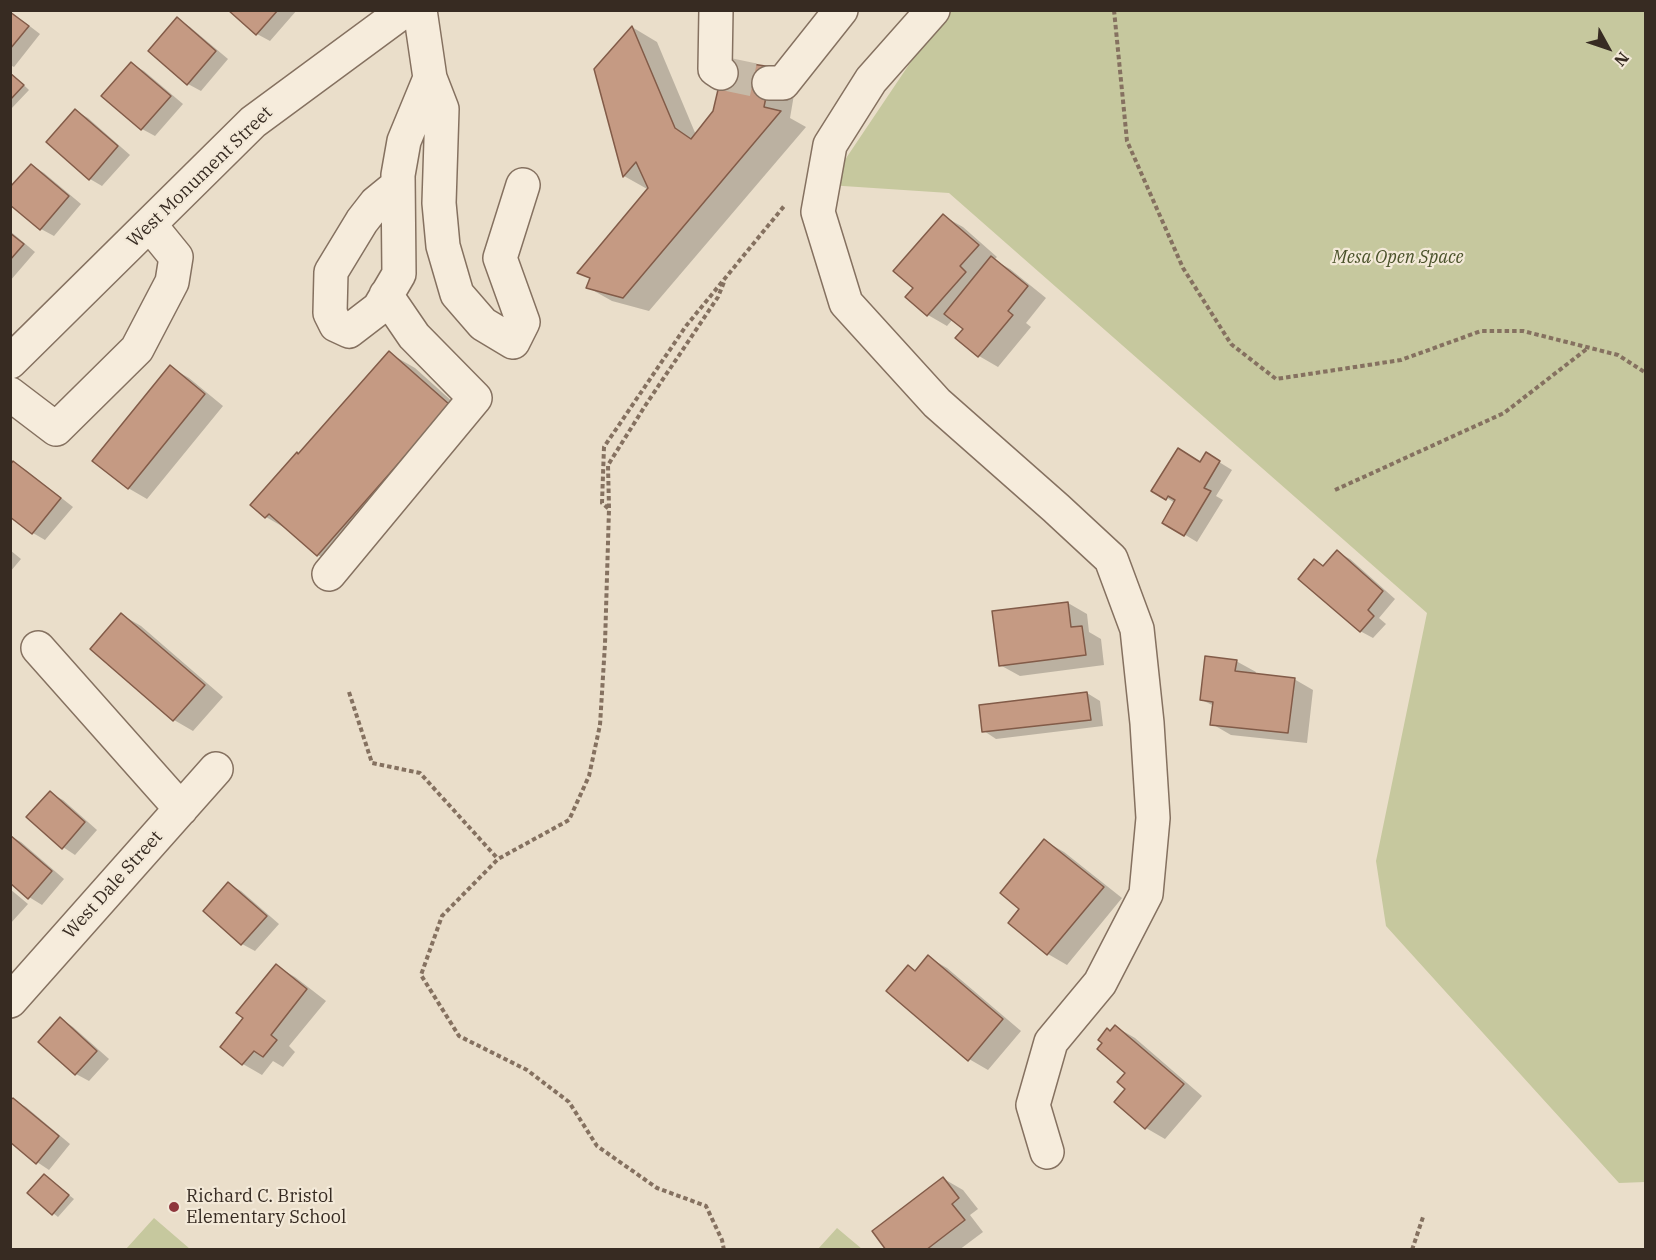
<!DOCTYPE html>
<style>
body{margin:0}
#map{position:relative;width:1656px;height:1260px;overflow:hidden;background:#eadeca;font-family:"IBM Plex Serif",serif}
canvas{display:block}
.frame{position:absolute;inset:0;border:12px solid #372b22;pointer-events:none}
.north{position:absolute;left:1578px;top:18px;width:60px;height:60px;-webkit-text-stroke:4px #f3e9d8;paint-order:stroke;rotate:130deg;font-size:16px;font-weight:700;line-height:24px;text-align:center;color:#372b22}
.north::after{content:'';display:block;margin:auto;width:21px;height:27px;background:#372b22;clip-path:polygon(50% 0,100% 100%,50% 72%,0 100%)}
</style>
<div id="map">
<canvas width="1656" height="1260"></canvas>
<div class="frame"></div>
<div class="north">N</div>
</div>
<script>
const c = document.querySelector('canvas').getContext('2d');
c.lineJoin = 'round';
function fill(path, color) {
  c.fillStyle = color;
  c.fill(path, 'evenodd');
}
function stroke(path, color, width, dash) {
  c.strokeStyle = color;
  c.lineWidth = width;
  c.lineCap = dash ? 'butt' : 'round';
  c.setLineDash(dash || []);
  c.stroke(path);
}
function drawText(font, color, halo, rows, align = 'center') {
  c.font = font + ' "IBM Plex Serif",serif';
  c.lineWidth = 4.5;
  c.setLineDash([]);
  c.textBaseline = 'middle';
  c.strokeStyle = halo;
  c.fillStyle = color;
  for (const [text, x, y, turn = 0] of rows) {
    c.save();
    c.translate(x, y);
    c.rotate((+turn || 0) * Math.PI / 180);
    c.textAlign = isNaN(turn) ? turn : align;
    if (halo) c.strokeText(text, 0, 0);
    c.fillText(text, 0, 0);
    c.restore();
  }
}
fill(new Path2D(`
 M945 11H1645V1182L1619 1183 1386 926 1376 861 1427 613 949 193 828 185Z
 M154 1218 190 1249H126Z
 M837 1228 862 1249H818Z`), '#c6c89e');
fill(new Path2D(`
 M231 10H297L270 41 257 34Z
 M10 11 40 34 14 67 10 65Z
 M177 19 190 27 228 59 201 91 188 84 150 51Z
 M632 27 657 42 696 135 715 112 796 83 790 118 806 127 649 311 612 301 587 287 591 279 580 273 649 190 624 176 596 69Z
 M132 64 144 71 183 104 155 136 142 129 104 96Z
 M10 72 29 90 11 109H10Z
 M76 111 88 118 130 155 102 186 90 179Z
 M31 165 44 173 81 204 54 236 41 229Z
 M943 216 963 227 997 257 994 260 1010 269 1046 298 1026 323 1031 327 998 367 979 356 958 338 965 329 953 319 947 326 928 315 907 297 915 288Z
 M10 231 35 252 10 281Z
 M389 353 415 368 474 421 343 569 318 555 292 532 266 517 252 505 299 456Z
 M170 367 189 378 223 406 147 499 128 488Z
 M1206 454 1232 470 1216 496 1223 500 1197 542 1164 522 1175 503 1154 490 1201 463Z
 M14 463 26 470 73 507 45 540 33 533 10 515Z
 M10 550 21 559 10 572Z
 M1337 552 1350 559 1395 599 1379 618 1386 624 1373 638 1360 631 1324 566Z
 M1068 603 1087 614 1089 632 1101 639 1104 665 1020 676 1000 665Z
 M122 615 141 626 223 697 193 731 174 720Z
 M1236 661 1256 672 1255 675 1294 679 1313 690 1307 743 1231 735 1212 724 1214 706 1202 700Z
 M1087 693 1100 701 1103 726 996 739 984 731Z
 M50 793 63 800 97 830 75 855 63 847Z
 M10 836 21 842 64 879 42 905 29 897Z
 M1045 841 1064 852 1122 898 1067 965 1048 954 1010 923 1022 908Z
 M229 884 241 891 279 924 255 951 242 944Z
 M10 889 28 904 10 924Z
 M928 957 947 968 1021 1031 988 1070 969 1059 908 967 916 972Z
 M276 966 295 977 326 1001 289 1046 295 1052 283 1067 273 1061 262 1075 243 1064 245 1018Z
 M61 1019 73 1027 109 1059 89 1081 76 1074 40 1041Z
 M1116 1027 1135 1038 1202 1096 1165 1139 1146 1128 1127 1089V1072L1111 1033Z
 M13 1100 26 1107 70 1144 49 1170 37 1162Z
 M944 1179 963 1190 978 1209 970 1215 983 1232 959 1250H888Z
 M50 1180 74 1199 58 1217 53 1213Z`), '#0003');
const building = new Path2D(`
 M228 10H278L256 35Z
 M10 12 29 26 10 49Z
 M177 17 216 51 187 85 148 51Z
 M632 26 675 128 691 139 713 111 725 60 772 67 764 107 781 111 623 298 586 288 590 278 577 273 648 188 636 162 623 177 594 69Z
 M131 62 171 96 141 130 101 96Z
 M10 73 24 85 10 100Z
 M75 109 118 146 89 180 46 142Z
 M31 164 69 196 40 230 10 205V187Z
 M943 214 979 245 960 266 966 272 927 316 905 297 913 288 893 271Z
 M10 233 24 244 10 260Z
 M991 256 1028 286 1008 311 1013 315 978 357 955 338 963 329 944 314Z
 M389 351 450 405 317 556 269 514 265 518 250 505 297 452 298 454Z
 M170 365 205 394 128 489 92 461Z
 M1178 448 1200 462 1206 452 1220 461 1204 488 1211 491 1184 536 1162 523 1175 500 1168 496 1166 500 1151 491Z
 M13 461 61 498 32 534 10 517V465Z
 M1337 550 1383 591 1368 610 1374 616 1360 632 1298 579 1314 559 1323 566Z
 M1068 602 1071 627 1082 626 1086 655 999 666 992 611Z
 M121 613 205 685 173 721 90 649Z
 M1205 656 1237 660 1235 671 1295 678 1288 733 1210 725 1213 702 1200 700Z
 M1087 692 1091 720 982 732 979 705Z
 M50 791 85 822 62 849 26 817Z
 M10 835 52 871 28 899 10 883Z
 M1044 839 1104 887 1047 955 1008 923 1019 909 1000 893Z
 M228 882 267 916 241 945 203 911Z
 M928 955 1003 1019 968 1061 886 991 908 965 915 971Z
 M276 964 307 989 271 1035 277 1040 263 1057 254 1051 242 1065 220 1047 243 1018 236 1013Z
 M60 1017 97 1051 75 1075 38 1042Z
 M1115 1025 1184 1084 1145 1129 1114 1102 1125 1089 1117 1082 1125 1073 1097 1049 1102 1043 1098 1040 1107 1028 1110 1031Z
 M13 1098 59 1136 36 1164 10 1142V1100Z
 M44 1174 69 1195 52 1215 27 1193Z
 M943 1177 959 1198 952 1204 965 1220 926 1250H886L872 1231Z`);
fill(building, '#c59a83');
stroke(building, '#825b48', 1.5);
stroke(new Path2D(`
 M721 73 769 83`), '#c6baa8', 33, [33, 16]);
const minor = new Path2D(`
 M716 10 715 69 721 73
 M933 10 871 80 830 145 818 212 846 303 937 403 1056 508 1111 559 1137 629 1147 723 1153 818 1146 894 1100 983 1051 1042 1033 1105 1047 1152
 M430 78 442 109 439 203 443 246 457 294 483 324 513 342 523 322 500 258 523 185
 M769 83H783L841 10
 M398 185 376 203 362 221 331 272 330 313 336 325 349 331 379 308 399 274 398 175 404 141 430 78 420 10
 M10 362 253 122 405 10
 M10 394 56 429 137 349 172 282 176 257 150 225
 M329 574 475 398 414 336 386 295
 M38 648 181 809
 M10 1001 216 769`);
stroke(minor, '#857160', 36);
stroke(new Path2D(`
 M1114 10 1127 141 1183 268 1231 344 1276 379 1401 360 1481 331H1523L1618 355 1646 373
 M1335 490 1504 413 1588 348
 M609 508 608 465 645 406 718 297 724 282
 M349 692 372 763 420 773 498 859
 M724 1250 722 1240 706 1206 657 1188 597 1146 569 1102 527 1070 459 1036 421 975 442 916 498 859 569 820 589 776 600 725 605 644 609 509 602 503 604 447 686 326 785 205
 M1412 1250 1423 1217`), '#857160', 4, [4.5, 3]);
stroke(minor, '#f6ecdc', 33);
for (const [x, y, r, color] of [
 [174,1207,6,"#8e363c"]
]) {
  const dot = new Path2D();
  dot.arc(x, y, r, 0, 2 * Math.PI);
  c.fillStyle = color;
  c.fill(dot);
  stroke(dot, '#f3e9d8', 2);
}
drawText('18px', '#372b22', '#f3e9d8', [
 ["West Monument Street",200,177,-44],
 ["West Dale Street",113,885,-48]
]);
drawText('italic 18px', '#4a522a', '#f3e9d8', [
 ["Mesa Open Space",1398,258]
]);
drawText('18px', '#372b22', '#f3e9d8', [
 ["Richard C. Bristol",186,1197],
 ["Elementary School",186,1218]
], 'left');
</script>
